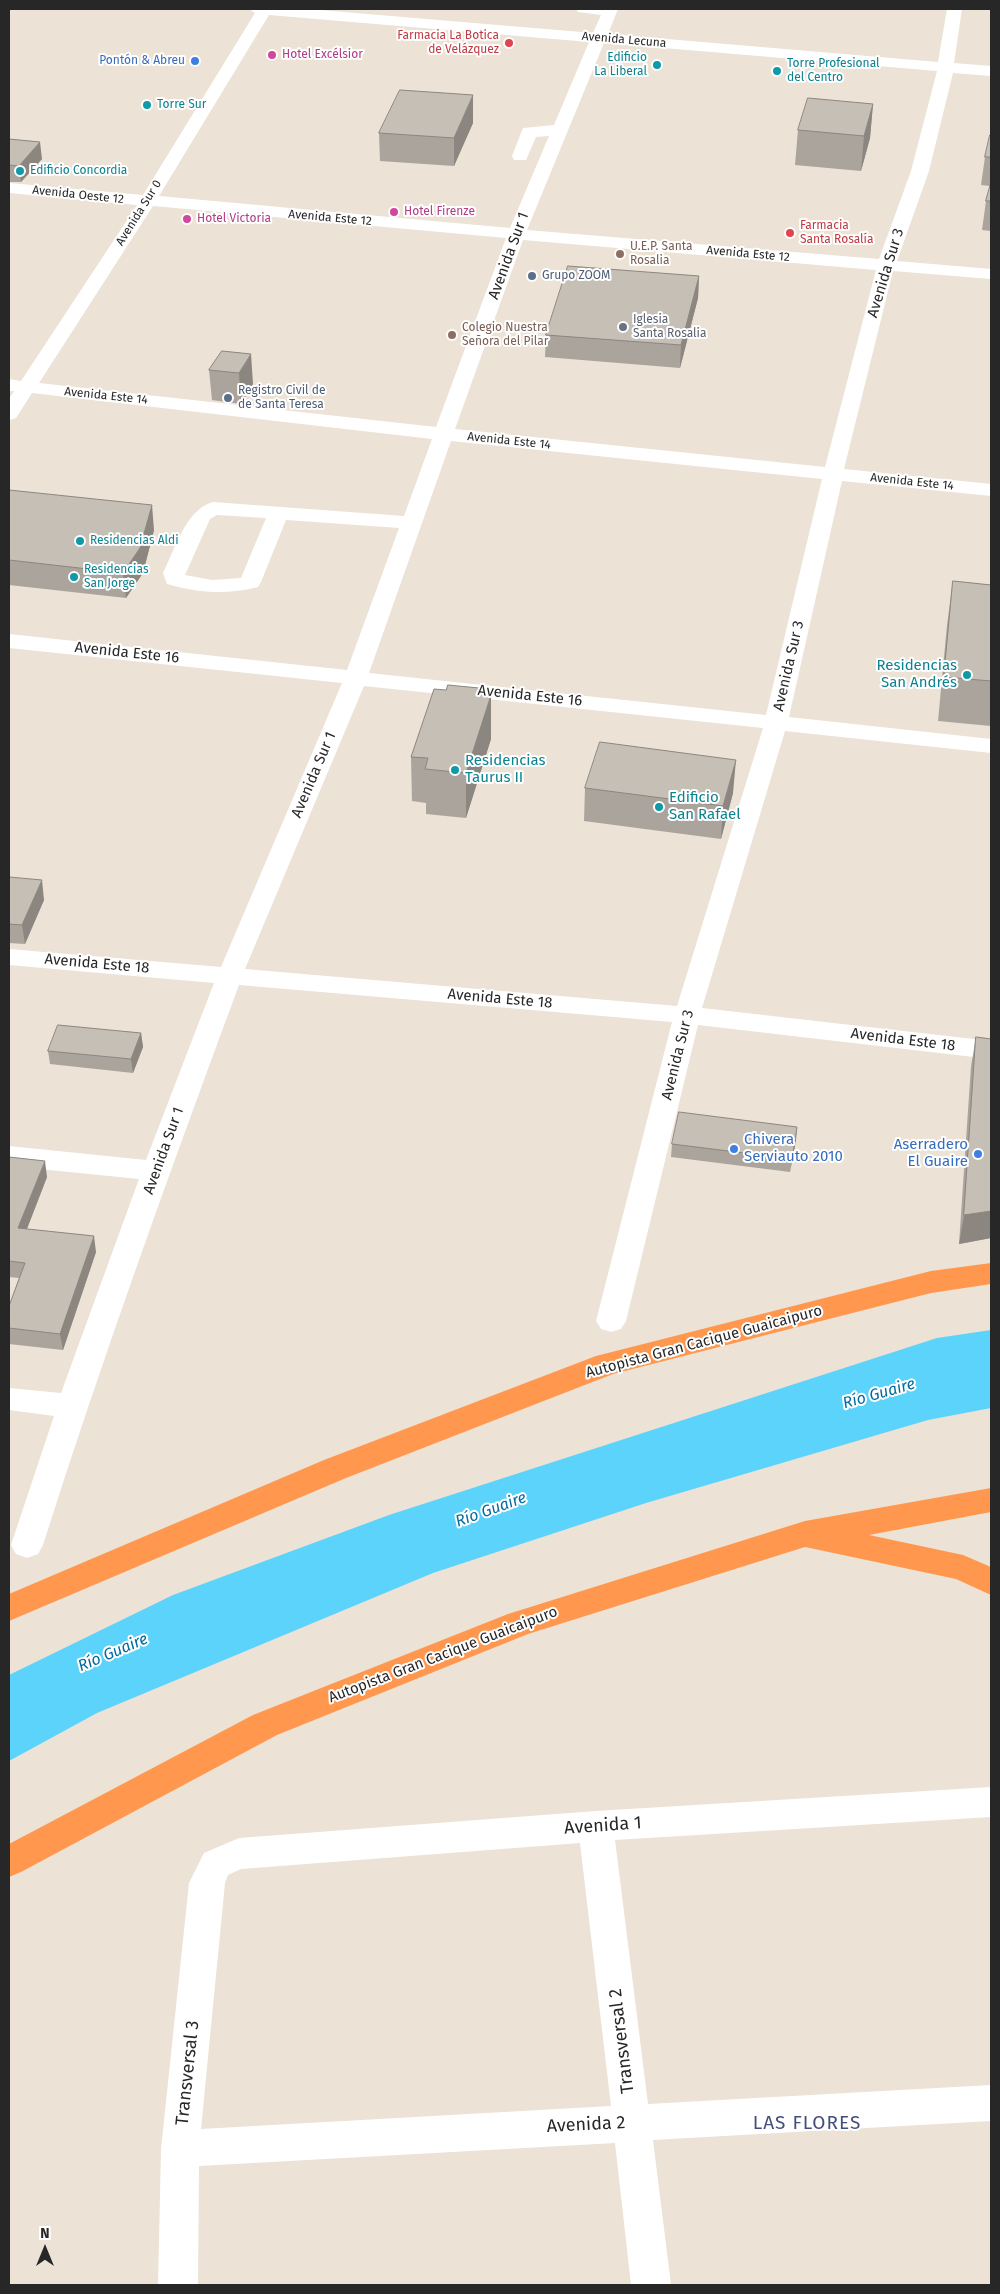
<!DOCTYPE html>
<meta charset="utf-8">
<style>
body{margin:0}
#map{position:relative;width:1000px;height:2294px;overflow:hidden;background:#ece2d6;font-family:"Fira Sans",sans-serif}
canvas{display:block}
.frame{position:absolute;inset:0;border:10px solid #272727;pointer-events:none}
.north{position:absolute;left:20px;top:2224px;width:50px;height:50px;-webkit-text-stroke:4px #fff;paint-order:stroke;rotate:0deg;font-size:14px;font-weight:700;line-height:20px;text-align:center;color:#272727}
.north::after{content:'';display:block;margin:auto;width:18px;height:22px;background:#272727;clip-path:polygon(50% 0,100% 100%,50% 72%,0 100%)}
</style>
<div id="map">
<canvas width="1000" height="2294"></canvas>
<div class="frame"></div>
<div class="north">N</div>
</div>
<script>
const c = document.querySelector('canvas').getContext('2d');
c.lineJoin = 'round';
function fill(path, color) {
  c.fillStyle = color;
  c.fill(path, 'evenodd');
}
function stroke(path, color, width, dash) {
  c.strokeStyle = color;
  c.lineWidth = width;
  c.lineCap = dash ? 'butt' : 'round';
  c.setLineDash(dash || []);
  c.stroke(path);
}
function drawText(font, color, halo, rows, align = 'center') {
  c.font = font + ' "Fira Sans",sans-serif';
  c.lineWidth = 4;
  c.setLineDash([]);
  c.textBaseline = 'middle';
  c.strokeStyle = halo;
  c.fillStyle = color;
  for (const [text, x, y, turn = 0] of rows) {
    c.save();
    c.translate(x, y);
    c.rotate((+turn || 0) * Math.PI / 180);
    c.textAlign = isNaN(turn) ? turn : align;
    if (halo) c.strokeText(text, 0, 0);
    c.fillText(text, 0, 0);
    c.restore();
  }
}
fill(new Path2D(`
 M991 1330V1408L928 1420 646 1503 433 1573 97 1713 9 1761V1675L173 1595 389 1515 937 1338Z`), '#5cd3fb');
fill(new Path2D(`
 M249 9H308L593 33 601 15 578 12 576 9H618L608 34 938 62 947 9H962L954 63 991 66V76L953 73 929 171 897 261 991 269V279L893 271 844 469 991 484V496L842 481 789 717 991 739V753L785 731 702 1008 991 1041V1059L698 1025 626 1321 621 1329 611 1332 601 1329 596 1321 672 1022 239 985C170 1171 103 1356 43 1545L38 1554 27 1558 16 1554 11 1545 54 1416 9 1410V1388L61 1393 139 1179 9 1166V1146L146 1160 214 983 9 965V949L221 967 342 683 9 648V634L347 670 399 528 286 520 261 582 258 587C227 595 198 593 167 584L163 573C175 549 186 509 213 502L404 516 432 439 32 393 16 418 9 420V399L14 391H9V379L21 381 137 205 9 193V183L143 195 255 13ZM269 15 589 42 554 125 523 128 512 156 514 160H526L536 137 549 136 510 228 159 196ZM604 43 937 71 911 171 879 259 527 230ZM153 206 506 238 436 427 39 383ZM523 240 876 270 825 467 455 429ZM451 441 822 479 766 715 369 673ZM217 515 266 518 241 578 212 580 185 575 210 519ZM364 686 763 728 677 1006 245 969Z
 M991 1787V1817L615 1840 648 2104 991 2085V2121L653 2140 671 2285H631L615 2143 199 2166 198 2285H158L161 2149 189 1883 204 1853 239 1838 596 1811ZM580 1843 611 2106 201 2129 225 1883 228 1875 241 1869Z`), '#fff');
fill(new Path2D(`
 M991 1263V1284L931 1293 613 1374 346 1478 9 1621V1594L324 1460 596 1356 931 1271Z
 M991 1488V1512L869 1535 963 1555 991 1567V1595L956 1579 805 1547 528 1634 277 1735 21 1872 9 1877V1844L253 1715 508 1614 805 1521Z`), '#ff984e');
fill(new Path2D(`
 M873 104 870 138 861 171 795 165 798 130Z
 M473 123 454 166 380 161 379 133Z
 M991 135V231L982 230 986 201 990 186 981 185 985 157Z
 M9 139 42 159 21 182H9Z
 M699 276 698 298 680 368 545 357 546 335Z
 M222 351 253 384 241 404 212 400 209 370Z
 M9 490 154 530 143 573 126 598 9 585Z
 M953 581 991 585V726L938 721 947 625Z
 M479 688V693L491 739 466 818 426 814V803L412 801 411 757 446 690Z
 M585 788 733 793 721 839 584 821Z
 M9 877 44 900 25 944 9 943Z
 M141 1033 143 1047 133 1073 50 1064 48 1051Z
 M976 1037 991 1039V1238L959 1244 971 1066Z
 M796 1140 790 1172 671 1157 672 1144Z
 M9 1157 47 1177 27 1229 96 1252 63 1350 9 1344V1306L19 1278 9 1277Z`), '#aaa49d');
fill(new Path2D(`
 M473 95V123L454 166V138Z
 M873 104 870 138 861 171 864 136Z
 M40 142 42 159 21 182 19 166Z
 M699 276 698 298 680 368 681 345Z
 M251 354 253 384 241 404 239 373Z
 M152 505 154 530 143 573 126 598 123 573Z
 M479 688V732L491 695V739L466 818V773L477 693Z
 M736 760 733 793 721 839 723 806Z
 M42 880 44 900 25 944 22 925Z
 M141 1033 143 1047 133 1073 131 1059Z
 M797 1127 796 1140 790 1172 792 1159Z
 M45 1161 47 1177 21 1244 18 1228Z
 M991 1211V1238L959 1244 964 1215Z
 M94 1236 96 1252 63 1350 60 1334Z`), '#8b867f');
const building = new Path2D(`
 M400 90 473 95 454 138 379 133Z
 M808 98 873 104 864 136 798 130Z
 M990 135H991V157H985Z
 M9 139 40 142 19 166 9 165Z
 M991 182V201H986Z
 M568 266 699 276 681 345 546 335Z
 M222 351 251 354 239 373 209 370Z
 M9 490 152 505 140 548 123 573 9 560Z
 M953 581 991 585V681L944 677Z
 M448 685 479 688 477 693 491 695 466 773 425 769 428 758 411 757 434 689 446 690Z
 M600 742 736 760 723 806 585 788Z
 M9 877 42 880 22 925 9 924Z
 M58 1025 141 1033 131 1059 48 1051Z
 M976 1037 991 1039V1211L964 1215Z
 M679 1112 797 1127 792 1159 672 1144Z
 M9 1157 45 1161 18 1228 94 1236 60 1334 9 1328V1306L25 1263 9 1261Z`);
fill(building, '#c6bfb6');
stroke(building, '#8b867f', 1);
for (const [x, y, r, color] of [
 [509,43,5,"#e0444e"],
 [272,55,5,"#d1479c"],
 [195,61,5,"#3f7fe0"],
 [657,65,5,"#0f9aa8"],
 [777,71,5,"#0f9aa8"],
 [147,105,5,"#0f9aa8"],
 [20,171,5,"#0f9aa8"],
 [394,212,5,"#d1479c"],
 [187,219,5,"#d1479c"],
 [790,233,5,"#e0444e"],
 [620,254,5,"#8d6e63"],
 [532,276,5,"#5c6f8a"],
 [623,327,5,"#6b7280"],
 [452,335,5,"#8d6e63"],
 [228,398,5,"#5c6f8a"],
 [80,541,5,"#0f9aa8"],
 [74,577,5,"#0f9aa8"],
 [967,675,5,"#0f9aa8"],
 [455,770,5,"#0f9aa8"],
 [659,807,5,"#0f9aa8"],
 [734,1149,5,"#3f7fe0"],
 [978,1154,5,"#3f7fe0"]
]) {
  const dot = new Path2D();
  dot.arc(x, y, r, 0, 2 * Math.PI);
  c.fillStyle = color;
  c.fill(dot);
  stroke(dot, '#fff', 2);
}
drawText('12px', '#be3a42', '#fff', [
 ["Farmacia La Botica",499,36],
 ["de Velázquez",499,50],
 ["Farmacia",800,226,"left"],
 ["Santa Rosalía",800,240,"left"]
], 'right');
drawText('12px', '#272727', '#fff', [
 ["Avenida Lecuna",624,40,5],
 ["Avenida Oeste 12",78,195,6],
 ["Avenida Sur 0",139,213,-58],
 ["Avenida Este 12",330,218,5],
 ["Avenida Este 12",748,254,5],
 ["Avenida Este 14",106,396,6],
 ["Avenida Este 14",509,441,6],
 ["Avenida Este 14",912,482,6]
]);
drawText('12px', '#b23c85', '#fff', [
 ["Hotel Excélsior",282,55],
 ["Hotel Firenze",404,212],
 ["Hotel Victoria",197,219]
], 'left');
drawText('12px', '#0d838f', '#fff', [
 ["Edificio",647,58,"right"],
 ["La Liberal",647,72,"right"],
 ["Torre Profesional",787,64],
 ["del Centro",787,78],
 ["Torre Sur",157,105],
 ["Edificio Concordia",30,171],
 ["Residencias Aldi",90,541],
 ["Residencias",84,570],
 ["San Jorge",84,584]
], 'left');
drawText('12px', '#366cbe', '#fff', [
 ["Pontón & Abreu",185,61]
], 'right');
drawText('12px', '#785e54', '#fff', [
 ["U.E.P. Santa",630,247],
 ["Rosalia",630,261],
 ["Colegio Nuestra",462,328],
 ["Señora del Pilar",462,342]
], 'left');
drawText('12px', '#4e5e75', '#fff', [
 ["Grupo ZOOM",542,276],
 ["Registro Civil de",238,391],
 ["de Santa Teresa",238,405]
], 'left');
drawText('12px', '#5b616d', '#fff', [
 ["Iglesia",633,320],
 ["Santa Rosalia",633,334]
], 'left');
drawText('15px', '#272727', '#fff', [
 ["Avenida Sur 1",509,256,-70],
 ["Avenida Sur 3",886,273,-73],
 ["Avenida Este 16",127,653,6],
 ["Avenida Sur 3",789,666,-77],
 ["Avenida Este 16",530,696,6],
 ["Avenida Sur 1",314,775,-67],
 ["Avenida Este 18",97,964,5],
 ["Avenida Este 18",500,999,5],
 ["Avenida Este 18",903,1040,7],
 ["Avenida Sur 3",678,1055,-76],
 ["Avenida Sur 1",164,1151,-70],
 ["Autopista Gran Cacique Guaicaipuro",704,1342,-15],
 ["Autopista Gran Cacique Guaicaipuro",443,1655,-21]
]);
drawText('15px', '#0d838f', '#fff', [
 ["Residencias",957,666,"right"],
 ["San Andrés",957,683,"right"],
 ["Residencias",465,761],
 ["Taurus II",465,778],
 ["Edificio",669,798],
 ["San Rafael",669,815]
], 'left');
drawText('15px', '#366cbe', '#fff', [
 ["Chivera",744,1140],
 ["Serviauto 2010",744,1157],
 ["Aserradero",968,1145,"right"],
 ["El Guaire",968,1162,"right"]
], 'left');
drawText('italic 16px', '#006ca2', '#fff', [
 ["Río Guaire",879,1394,-16],
 ["Río Guaire",491,1510,-20],
 ["Río Guaire",113,1653,-23]
]);
drawText('18px', '#272727', '#fff', [
 ["Avenida 1",603,1826,-4],
 ["Transversal 2",622,2041,-97],
 ["Transversal 3",188,2073,-84],
 ["Avenida 2",586,2125,-3]
]);
c.letterSpacing = '1px';
drawText('19px', '#434e7b', '#fff', [
 ["LAS FLORES",807,2124]
]);
c.letterSpacing = '0px';
</script>
